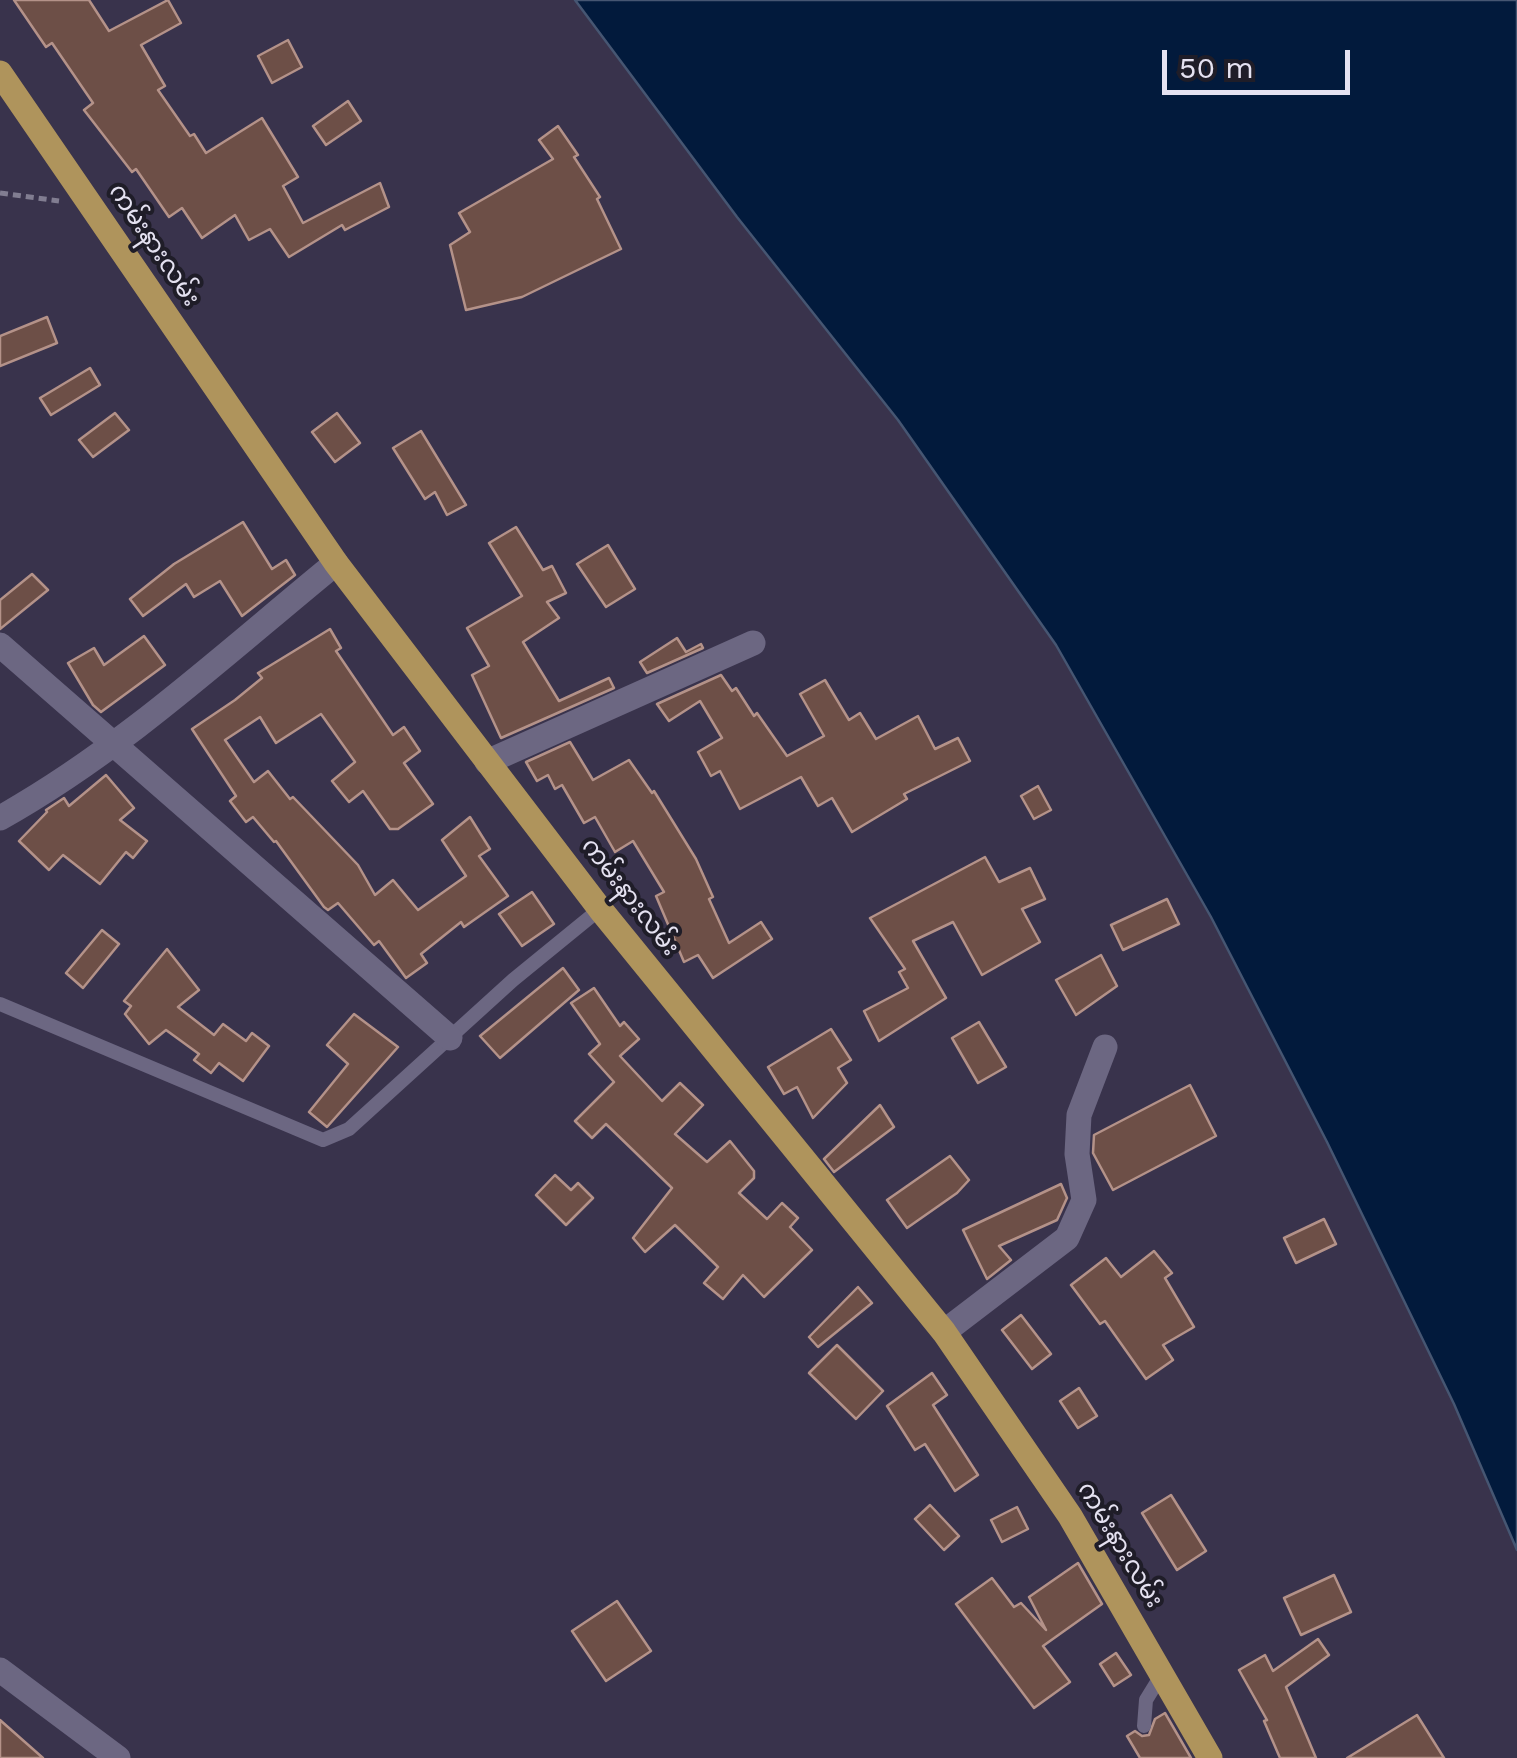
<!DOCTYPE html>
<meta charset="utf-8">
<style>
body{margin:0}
#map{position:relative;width:1517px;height:1758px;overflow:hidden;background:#39334c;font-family:"Work Sans",sans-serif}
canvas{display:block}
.scale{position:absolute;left:1162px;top:50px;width:188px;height:45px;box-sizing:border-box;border:5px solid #e5e2f1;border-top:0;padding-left:12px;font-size:30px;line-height:35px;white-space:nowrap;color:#e5e2f1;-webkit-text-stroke:8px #1f1d28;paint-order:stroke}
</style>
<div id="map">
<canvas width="1517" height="1758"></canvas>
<div class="scale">50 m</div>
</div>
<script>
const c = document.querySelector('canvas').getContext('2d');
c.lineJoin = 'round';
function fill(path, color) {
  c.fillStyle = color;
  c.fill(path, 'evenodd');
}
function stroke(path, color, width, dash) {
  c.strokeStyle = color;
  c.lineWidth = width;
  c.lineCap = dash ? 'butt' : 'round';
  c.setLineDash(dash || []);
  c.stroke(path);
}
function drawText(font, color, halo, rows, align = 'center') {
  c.font = font + ' "Work Sans","Noto Sans Myanmar",sans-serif';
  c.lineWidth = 8;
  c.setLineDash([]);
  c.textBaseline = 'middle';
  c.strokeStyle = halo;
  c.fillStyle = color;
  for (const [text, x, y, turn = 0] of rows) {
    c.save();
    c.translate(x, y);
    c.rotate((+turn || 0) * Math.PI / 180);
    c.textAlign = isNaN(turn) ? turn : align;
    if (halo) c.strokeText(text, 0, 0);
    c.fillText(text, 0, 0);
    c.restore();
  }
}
const water = new Path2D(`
 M575 0H1517V1550L1454 1404 1327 1142 1211 917 1056 645 898 420 737 217Z`);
fill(water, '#021a3c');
stroke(water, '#465672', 2.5);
const building = new Path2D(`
 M14 0H89L109 31 168 0 181 23 141 45 165 86 158 90 190 136 194 134 206 153 262 118 298 177 283 186 303 223 380 183 389 207 345 230 342 225 289 257 270 229 249 240 235 215 202 238 182 208 169 217 136 169 132 172 84 110 93 103 52 43 46 47Z
 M288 40 302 67 272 83 258 56Z
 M348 101 361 121 326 145 313 126Z
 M558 126 578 155 574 157 600 197 597 199 621 249 522 297 466 310 450 245 470 232 459 213 553 159 539 140Z
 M47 317 57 343 0 366V336Z
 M90 368 100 385 51 415 40 398Z
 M115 413 129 430 93 457 79 440Z
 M337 413 360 443 335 462 312 432Z
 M421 431 466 505 447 515 435 492 425 499 393 448Z
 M243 522 272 569 286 560 295 575 242 616 220 581 194 597 186 584 143 616 130 599 174 564Z
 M516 527 543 570 552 566 566 593 547 602 559 618 523 642 559 701 609 678 614 688 501 738 472 675 489 666 467 628 522 596 489 543Z
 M608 545 635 589 606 607 577 564Z
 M32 574 48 590 0 629V600Z
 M330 629 341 648 336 651 393 735 404 727 420 751 404 763 433 804 398 829H390L363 791 349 802 332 781 355 762 321 714 276 743 260 717 225 740 254 782 268 771 290 799 293 797 358 865 375 895 393 880 418 910 466 876 442 840 470 817 490 849 479 856 508 896 464 927 461 922 421 954 427 963 406 978 379 941 374 945 338 903 328 910 324 907 276 841 274 842 253 817 246 822 230 801 236 796 192 729 235 700 262 678 258 673Z
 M144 636 165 665 101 712 93 705 68 663 94 648 104 665Z
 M677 638 686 652 701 644 703 648 647 673 640 662Z
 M721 675 732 691 736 688 754 716 757 713 787 756 824 736 800 694 825 680 849 720 860 713 876 739 918 716 935 749 958 738 970 761 904 794 907 799 852 832 832 798 818 806 801 777 740 809 720 771 711 776 698 752 722 738 700 701 669 721 657 704Z
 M570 742 593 780 629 760 652 793 654 791 696 859 713 897 709 899 729 943 761 922 772 939 713 978 698 955 684 962 656 896 664 892 633 841 615 852 595 817 584 823 562 785 555 789 548 775 537 781 526 762Z
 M106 775 134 808 120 820 147 841 133 858 126 852 100 884 63 855 49 870 19 841 47 812 46 810 64 798 69 806Z
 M1038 786 1051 810 1034 819 1021 796Z
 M985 857 999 882 1030 868 1045 899 1022 909 1040 942 982 975 953 922 913 941 946 998 879 1041 864 1011 908 988 899 972 905 969 870 918Z
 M532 892 554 924 522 946 499 914Z
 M1167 899 1179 924 1123 950 1111 925Z
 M102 930 119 944 83 988 66 973Z
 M167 949 199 990 178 1007 214 1035 223 1024 246 1041 252 1033 269 1046 243 1081 219 1063 211 1073 194 1060 199 1054 166 1030 149 1044 125 1014 131 1006 124 1001Z
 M1101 955 1117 986 1076 1015 1056 980Z
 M563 968 579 990 500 1058 480 1036Z
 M594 988 620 1026 624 1022 639 1039 620 1056 662 1101 680 1083 703 1105 675 1134 707 1162 730 1141 754 1171V1178L739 1193 767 1219 782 1203 798 1218 790 1227 812 1250 764 1297 743 1275 723 1299 704 1283 718 1267 675 1225 645 1252 633 1238 672 1188 606 1124 592 1138 575 1121 614 1082 589 1054 600 1044 571 1003Z
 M354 1014 398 1047 327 1127 309 1112 348 1064 327 1045Z
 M979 1022 1006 1067 978 1083 952 1038Z
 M831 1029 851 1060 838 1068 847 1083 813 1118 797 1087 784 1094 768 1067Z
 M1190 1085 1216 1136 1113 1190 1093 1153 1094 1135Z
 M880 1105 894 1127 834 1172 824 1159Z
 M950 1156 969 1180 957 1193 907 1228 887 1200Z
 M555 1175 571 1190 578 1183 593 1198 566 1225 536 1195Z
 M1061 1184 1067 1198 1057 1220 999 1246 1011 1260 987 1279 963 1230Z
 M1324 1219 1336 1244 1296 1263 1284 1238Z
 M1154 1251 1172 1273 1165 1278 1194 1327 1163 1345 1173 1360 1146 1379 1105 1321 1100 1324 1071 1285 1106 1258 1121 1277Z
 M858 1287 872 1303 818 1347 809 1337Z
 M1021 1315 1051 1354 1032 1369 1002 1330Z
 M837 1345 883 1391 856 1419 809 1373Z
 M932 1373 947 1395 933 1405 978 1475 955 1491 925 1444 915 1450 887 1406Z
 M1079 1388 1097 1416 1078 1428 1060 1401Z
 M1171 1495 1206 1551 1177 1570 1142 1513Z
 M930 1505 959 1536 944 1550 915 1519Z
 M1017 1507 1028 1529 1002 1542 991 1520Z
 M1078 1563 1102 1604 1043 1646 1070 1682 1034 1708 956 1604 992 1578 1014 1607 1021 1603 1046 1630 1029 1597Z
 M1334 1575 1351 1612 1301 1635 1284 1598Z
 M617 1601 651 1651 606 1681 572 1631Z
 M1318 1639 1329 1655 1286 1687 1316 1758H1280L1264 1721 1267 1720 1239 1670 1265 1655 1273 1671Z
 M1116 1653 1131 1675 1114 1686 1100 1664Z
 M1165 1713 1191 1758H1140L1127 1736 1135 1731 1142 1736 1149 1735 1155 1719Z
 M1417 1715 1444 1758H1347Z
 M0 1720 43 1758H0Z`);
fill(building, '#6d4f47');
stroke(building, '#b49289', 2.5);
stroke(new Path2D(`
 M0 193 59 201`), '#817d91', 5, [8, 5]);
stroke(new Path2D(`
 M0 1004 323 1140 349 1129 513 980 600 909
 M1144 1726 1146 1700 1162 1674`), '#6c6782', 14);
stroke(new Path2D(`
 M0 645 450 1038
 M487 762 753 643
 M0 818C122 750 228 651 336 563
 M944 1332 1067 1238 1084 1200 1077 1154 1079 1115 1105 1047
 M0 1670 118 1758`), '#6c6782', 25);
stroke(new Path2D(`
 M0 73 336 563 600 909 944 1332 1070 1516 1210 1758`), '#af945c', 25);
drawText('25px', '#e5e2f1', '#1f1d28', [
 ["ကမ်းနားလမ်း",154,245,56],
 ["ကမ်းနားလမ်း",630,897,52],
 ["ကမ်းနားလမ်း",1120,1545,59]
]);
</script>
